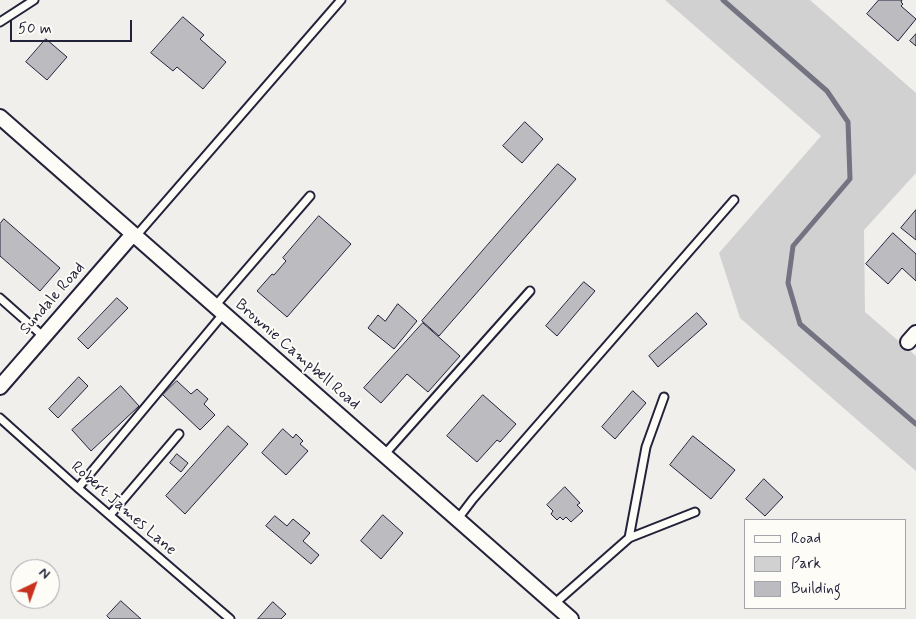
<!DOCTYPE html>
<style>
body{margin:0}
#map{position:relative;width:916px;height:619px;overflow:hidden;background:#f0efec;font-family:Mynerve,sans-serif}
canvas{display:block}
.legend{position:absolute;left:744px;top:519px;width:162px;height:90px;box-sizing:border-box;background:#fdfcf7;border:1px solid #a5a5ac;margin:0;padding:6px 9px;list-style:none;font-size:15px;color:#22223b}
.legend li{display:flex;align-items:center;gap:10px;height:25px}
.legend b{width:25px;border:1px solid #a5a5ac}
.north{position:absolute;left:10px;top:559px;width:50px;height:50px;box-sizing:border-box;background:#fdfcf7;border:1px solid #a5a5ac;border-radius:50%;rotate:42deg;font-size:14px;font-weight:700;line-height:20px;text-align:center;color:#22223b}
.north::after{content:'';display:block;margin:auto;width:18px;height:22px;background:#c8321e;clip-path:polygon(50% 0,100% 100%,50% 72%,0 100%)}
.scale{position:absolute;left:10px;top:20px;width:122px;height:22px;box-sizing:border-box;border:2px solid #22223b;border-top:0;padding-left:6px;font-size:15px;line-height:18px;white-space:nowrap;color:#22223b;-webkit-text-stroke:4px #fdfcf7;paint-order:stroke}
</style>
<div id="map">
<canvas width="916" height="619"></canvas>
<ul class="legend">
<li><b style="height:6px;background:#fdfcf7"></b>Road</li>
<li><b style="height:14px;background:#d2d1d1"></b>Park</li>
<li><b style="height:14px;background:#bcbcc0"></b>Building</li>
</ul>
<div class="north">N</div>
<div class="scale">50 m</div>
</div>
<script>
const c = document.querySelector('canvas').getContext('2d');
c.lineJoin = 'round';
function fill(path, color) {
  c.fillStyle = color;
  c.fill(path, 'evenodd');
}
function stroke(path, color, width, dash) {
  c.strokeStyle = color;
  c.lineWidth = width;
  c.lineCap = dash ? 'butt' : 'round';
  c.setLineDash(dash || []);
  c.stroke(path);
}
function drawText(font, color, halo, rows, align = 'center') {
  c.font = font + ' Mynerve,sans-serif';
  c.lineWidth = 4;
  c.setLineDash([]);
  c.textBaseline = 'middle';
  c.strokeStyle = halo;
  c.fillStyle = color;
  for (const [text, x, y, turn = 0] of rows) {
    c.save();
    c.translate(x, y);
    c.rotate((+turn || 0) * Math.PI / 180);
    c.textAlign = isNaN(turn) ? turn : align;
    if (halo) c.strokeText(text, 0, 0);
    c.fillText(text, 0, 0);
    c.restore();
  }
}
fill(new Path2D(`
 M665 0H810L916 93V173L864 230 865 312 916 356V471L740 318 719 253 821 136Z`), '#d2d1d1');
stroke(new Path2D(`
 M723 0 827 91 848 122 850 179 793 246 788 283 800 324 916 424`), '#737381', 5);
const building = new Path2D(`
 M879 0H902L901 2 903 4 901 6 916 19 898 41 867 14Z
 M183 17 204 35 200 39 226 62 203 89 177 67 173 71 151 53Z
 M916 34V46L910 41Z
 M46 39 67 57 47 80 26 62Z
 M525 122 543 139 522 163 503 146Z
 M558 164 576 179 439 336 422 321Z
 M916 210V240L901 228Z
 M319 216 351 244 287 317 257 291 272 274 274 275 286 261 283 258Z
 M4 219 60 268 40 291 0 256V224Z
 M893 233 916 254V281L902 268 888 284 866 264Z
 M584 282 595 291 557 336 546 326Z
 M117 298 128 308 88 349 78 339Z
 M398 304 417 321 394 349 368 328 378 315 385 321Z
 M697 313 707 324 658 367 649 356Z
 M423 323 460 356 428 392 407 374 381 403 364 388Z
 M79 377 88 386 58 418 49 409Z
 M177 381 191 394 197 389 208 399 204 404 215 415 200 430 163 395Z
 M121 386 139 406 91 451 72 430Z
 M633 391 646 403 615 439 602 427Z
 M483 395 516 424 500 442 497 440 477 462 447 436Z
 M228 426 248 444 185 514 166 496Z
 M283 429 293 438 296 434 303 441 300 444 308 451 286 475 262 453Z
 M693 436 735 470 711 499 670 465Z
 M177 454 188 463 181 472 170 463Z
 M764 479 783 497 765 516 746 499Z
 M565 487 580 503 577 505 583 511 571 522 566 517 563 520 560 517 557 520 551 514 553 511 547 505Z
 M383 515 403 533 381 559 361 541Z
 M275 516 287 526 293 519 310 533 303 541 319 555 311 564 266 526Z
 M121 601 141 619H110L107 616Z
 M273 602 286 614 281 619H258Z`);
fill(building, '#bcbcc0');
stroke(building, '#22223b', 1);
const service = new Path2D(`
 M0 22 34 0
 M136 236 341 0
 M0 298 44 337
 M215 306 310 196
 M0 418 78 488 230 619
 M384 455 530 291
 M78 488 224 313
 M110 515 179 434
 M457 520 473 499 734 200
 M629 538 646 447 664 397
 M554 604 629 538 695 512`);
const minor = new Path2D(`
 M0 117 571 619
 M908 342 916 333
 M0 387 133 234`);
stroke(service, '#22223b', 11);
stroke(minor, '#22223b', 18);
stroke(service, '#fdfcf7', 7);
stroke(minor, '#fdfcf7', 14);
drawText('16px', '#22223b', '#fdfcf7', [
 ["Sundale Road",53,299,-49],
 ["Brownie Campbell Road",297,355,41],
 ["Robert James Lane",123,509,41]
]);
</script>
